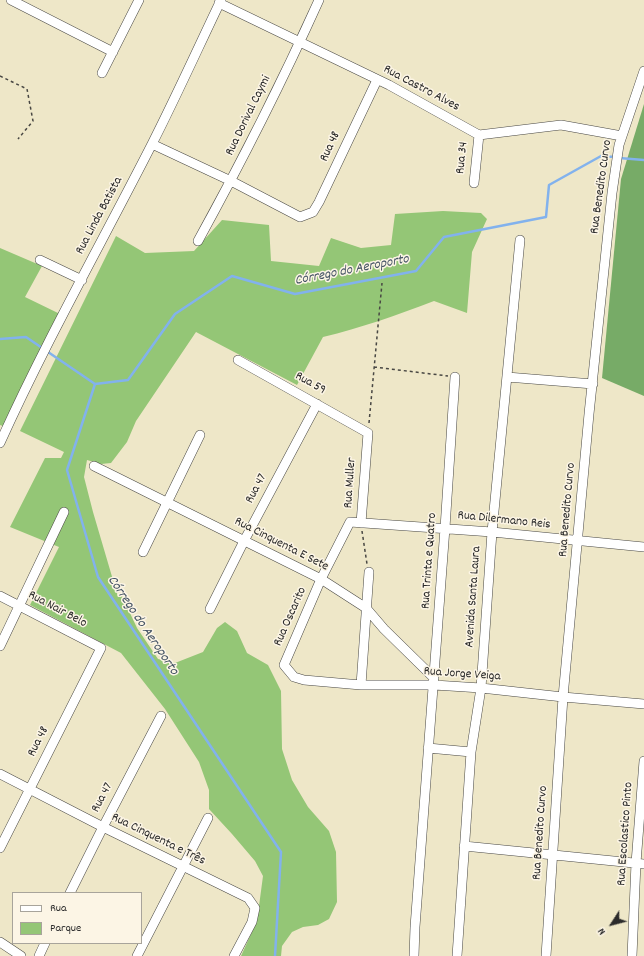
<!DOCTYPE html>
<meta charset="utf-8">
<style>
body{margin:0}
#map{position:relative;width:644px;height:956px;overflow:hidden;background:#eee7c8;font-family:Dekko,sans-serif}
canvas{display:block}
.legend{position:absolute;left:12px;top:892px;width:130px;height:52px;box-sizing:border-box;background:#fcf5e5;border:1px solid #a8a49b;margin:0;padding:5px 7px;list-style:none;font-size:12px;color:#2b2b2b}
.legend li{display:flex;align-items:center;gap:8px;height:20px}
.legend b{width:20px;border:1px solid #a8a49b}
.north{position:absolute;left:592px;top:904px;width:40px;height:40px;-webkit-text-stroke:3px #fcf5e5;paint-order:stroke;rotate:234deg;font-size:11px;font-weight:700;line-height:16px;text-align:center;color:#2b2b2b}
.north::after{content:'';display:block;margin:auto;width:14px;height:18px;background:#2b2b2b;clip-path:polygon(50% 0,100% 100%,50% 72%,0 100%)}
</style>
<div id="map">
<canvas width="644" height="956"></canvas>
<ul class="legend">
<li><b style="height:5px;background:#fff"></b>Rua</li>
<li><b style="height:11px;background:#94c676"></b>Parque</li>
</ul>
<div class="north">N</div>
</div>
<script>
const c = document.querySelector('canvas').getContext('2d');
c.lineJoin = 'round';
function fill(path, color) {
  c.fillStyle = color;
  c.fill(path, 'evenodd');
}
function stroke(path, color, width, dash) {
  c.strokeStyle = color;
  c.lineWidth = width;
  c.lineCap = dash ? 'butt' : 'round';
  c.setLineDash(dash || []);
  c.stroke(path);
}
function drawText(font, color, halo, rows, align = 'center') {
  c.font = font + ' Dekko,sans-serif';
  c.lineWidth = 3;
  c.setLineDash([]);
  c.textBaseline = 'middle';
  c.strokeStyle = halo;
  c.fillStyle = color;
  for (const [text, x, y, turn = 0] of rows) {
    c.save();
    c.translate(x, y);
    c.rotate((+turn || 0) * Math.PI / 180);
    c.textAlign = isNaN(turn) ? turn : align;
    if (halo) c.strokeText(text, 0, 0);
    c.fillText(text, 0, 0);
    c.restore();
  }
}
fill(new Path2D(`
 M443 211 481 213 487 219 472 252 467 313 434 301C397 315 361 328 323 337L297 385 196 332 136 421 127 442 111 463 101 464 87 460 84 477 93 512 118 597 121 594 137 628 158 659 175 663 203 652 217 628 225 622 237 631 247 653 268 665 281 691 282 749 292 780 308 807 329 831 336 852 337 902 329 919 318 925 303 927 292 932 282 946 281 956H241L257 921 263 876 255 861 232 834 209 809V790L199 762 165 709 121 653 30 605 59 547 10 527 45 458H61L64 452 20 431 116 236 145 253 194 251 222 220 269 225 271 261 319 266 331 238 361 248 391 245 395 214Z
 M0 248 42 266 25 297 60 314 3 426 0 425Z`), '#94c676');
fill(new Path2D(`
 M644 104V396L602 378 621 179Z`), '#77ab67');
stroke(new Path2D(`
 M619 158 644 160
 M0 339 26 337 95 384
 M275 956 281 852 98 577 67 470 95 384 128 380 175 314 232 276 295 294 416 271 444 237 546 217 549 185 601 156 614 157`), '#82b2ed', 2.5);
const street = new Path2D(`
 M11 0 113 52
 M219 3 389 85 479 135 561 125 622 136
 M102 73 139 0
 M152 144 231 181 300 217 313 212 319 202 377 80
 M474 183 479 135
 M198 241C241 163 282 82 319 0
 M40 260 82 280
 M238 360 368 433 361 523
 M507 377 593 384
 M0 443C46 341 101 244 152 144 176 97 198 48 221 0
 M94 466 321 579 366 608 384 629 434 678
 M644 547 492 532 350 522 321 579 284 665 294 677 304 680 361 685H434L481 688 563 697 644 704
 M143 552 200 435
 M0 596 101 648 0 848
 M210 609 244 541 317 404
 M0 646 64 512
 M361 685 369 572
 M428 748 471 752
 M0 774 103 827 248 898 255 908 252 922 234 956
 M464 846 644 864
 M70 893 103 827 161 716
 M0 942 21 956
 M39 956 45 943
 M137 956 208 818
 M414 956 415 927 445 528 455 377
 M457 956 471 752 481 688 492 532 520 240
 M546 956 563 697 589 414 612 193 619 145 644 71
 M632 956 636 863 644 761`);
stroke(street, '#484743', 10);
stroke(new Path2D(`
 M0 76 27 89 33 121 18 139
 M374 367 448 376
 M369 423 382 283
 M362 531 367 564`), '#484743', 1.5, [3, 3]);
stroke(street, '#fff', 9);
drawText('13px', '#2b2b2b', '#fcf5e5', [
 ["Rua Castro Alves",421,89,28],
 ["Rua Dorival Caymi",249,116,-64],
 ["Rua 48",331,147,-65],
 ["Rua 34",463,158,-84],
 ["Rua Benedito Curvo",602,187,-82],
 ["Rua Linda Batista",100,216,-62],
 ["Rua 59",310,384,29],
 ["Rua Muller",351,483,-86],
 ["Rua 47",257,489,-62],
 ["Rua Benedito Curvo",568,510,-85],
 ["Rua Dilermano Reis",504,521,6],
 ["Rua Cinquenta E Sete",281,545,27],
 ["Rua Trinta e Quatro",430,561,-86],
 ["Avenida Santa Laura",474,597,-86],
 ["Rua Nair Belo",57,610,28],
 ["Rua Oscarito",291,617,-66],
 ["Rua Jorge Veiga",462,675,4],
 ["Rua 48",39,742,-63],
 ["Rua 47",103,798,-62],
 ["Rua Benedito Curvo",541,833,-86],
 ["Rua Escolastico Pinto",626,834,-86],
 ["Rua Cinquenta e Três",158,840,26]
]);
drawText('italic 14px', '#455465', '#fcf5e5', [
 ["Córrego do Aeroporto",352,271,-11],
 ["Córrego do Aeroporto",142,626,56]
]);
</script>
